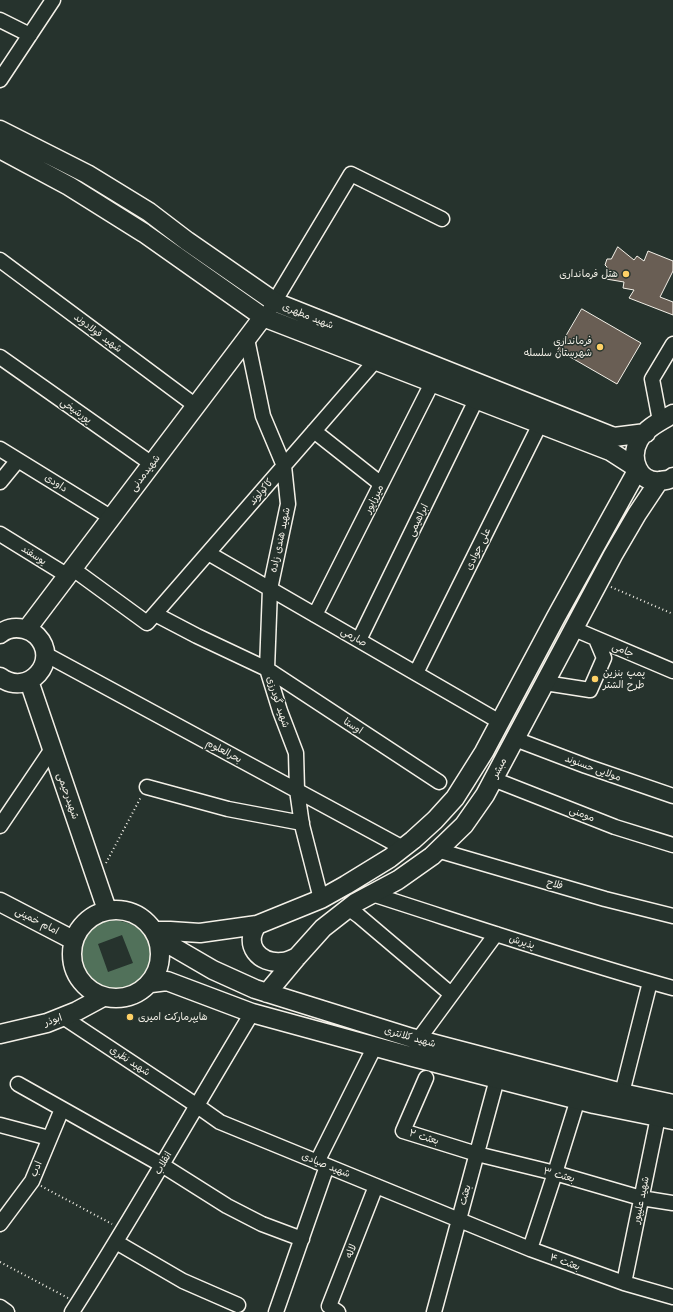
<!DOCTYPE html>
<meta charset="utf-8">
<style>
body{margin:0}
canvas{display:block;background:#26332d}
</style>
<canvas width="673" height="1312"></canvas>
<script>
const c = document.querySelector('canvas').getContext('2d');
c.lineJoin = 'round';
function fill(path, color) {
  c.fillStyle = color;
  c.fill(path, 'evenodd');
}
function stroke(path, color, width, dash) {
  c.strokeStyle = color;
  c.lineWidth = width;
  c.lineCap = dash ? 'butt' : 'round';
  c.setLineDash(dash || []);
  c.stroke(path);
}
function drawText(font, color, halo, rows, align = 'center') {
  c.font = font + ' Mali,"Playpen Sans Arabic",sans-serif';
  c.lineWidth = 3;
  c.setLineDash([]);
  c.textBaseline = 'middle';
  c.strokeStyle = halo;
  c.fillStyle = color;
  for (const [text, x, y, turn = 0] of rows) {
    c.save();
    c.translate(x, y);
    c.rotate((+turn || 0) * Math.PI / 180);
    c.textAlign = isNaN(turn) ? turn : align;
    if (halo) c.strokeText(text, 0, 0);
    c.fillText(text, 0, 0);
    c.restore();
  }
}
fill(new Path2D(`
 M114 920C174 926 152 1000 108 989 100 986 94 983 88 976 74 958 81 932 102 923 105 921 110 921 114 920ZM122 935 133 963 108 972 98 944Z`), '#51715a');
const building = new Path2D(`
 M618 247 634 260 637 256 644 261 648 251 673 261V271L660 297 673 302V315L629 298 634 290 623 288 624 282 606 279 607 267 605 265 607 259H611Z
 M582 309 641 343 617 384 558 350Z`);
fill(building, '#695e54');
stroke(building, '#f4f1e8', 1);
const minor = new Path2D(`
 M0 20 30 35
 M0 80 53 0
 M0 260 196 406
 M270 309 351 174 442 219
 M247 339 263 416 284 466 288 504 270 589 267 669 280 711 296 753 297 790 302 825 321 899
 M0 357 152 464
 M660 421 652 379 673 344
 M314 431 381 484
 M0 449 112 518
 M0 482 18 460
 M0 534 68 576
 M208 553 500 722
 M73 569 147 623 376 360
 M155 614 197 636 267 669 439 782
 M315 615 432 383
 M574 629 673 671
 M359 640 476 400
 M45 654 403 848
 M416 673 540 424
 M545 683 590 690 604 658 596 639
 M515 739 586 766 673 796
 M493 779 615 827 673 845
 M147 787 228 809 302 823
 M0 826 52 749
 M437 850 605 899 673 916
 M372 894C472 926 572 960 673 988
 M348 908 359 916 451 994
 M63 1017 196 1105 220 1122 530 1249 624 1283 673 1297
 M418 1040 496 934
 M426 1078 403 1131 477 1154 555 1173 641 1198 673 1203
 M18 1084 162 1165 227 1206 262 1224 302 1239
 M622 1093 650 982
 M0 1125 49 1138
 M317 1162 375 1046
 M0 1224 32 1181 62 1109
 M116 1242 183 1281 238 1305
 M530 1249 555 1173 578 1099
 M624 1283 658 1117
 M0 1307 7 1312
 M72 1312C135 1214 192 1112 252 1013
 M276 1312 327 1166
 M338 1312 329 1306 376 1186
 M434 1312 497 1079`);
const major = new Path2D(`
 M0 130 87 174 149 212 187 241 275 302 614 437 646 433
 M0 149 69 186 144 233 263 317 610 451 638 469 556 617 484 752 455 798 435 820 413 840 390 858 346 885 321 899 257 925 200 933 170 931H154
 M673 414C661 421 646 428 639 440 629 458 638 484 661 481 666 480 670 480 673 477
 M27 629 263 317
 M0 634C7 628 15 627 24 629 29 630 33 632 37 636 61 661 28 698 0 677
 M29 681 107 910
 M0 902 73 940
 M72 954a44 44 0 1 1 88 0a44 44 0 1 1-88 0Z
 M257 925C243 945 259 964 282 962 287 962 293 959 297 957
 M158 938 213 970 255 989 412 1038 622 1093 673 1104
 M151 983 167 981 252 1013 413 1057 594 1104 673 1120
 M267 993 297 957 323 928 355 903 398 880 432 856 464 825 485 795 613 555 637 514 659 481
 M0 1034 47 1023 77 1011 103 997`);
stroke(minor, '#f4f1e8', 17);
stroke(major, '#f4f1e8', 21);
stroke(new Path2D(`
 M611 587 673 614
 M106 863 141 797
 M41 1186 112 1224
 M0 1262 68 1298`), '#f4f1e8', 2, [1, 3]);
stroke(minor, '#26332d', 14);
stroke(major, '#26332d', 18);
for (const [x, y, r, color] of [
 [626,274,4,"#ffd166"],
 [600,347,4,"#ffd166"],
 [595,679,4,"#ffd166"],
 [130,1017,4,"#ffd166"]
]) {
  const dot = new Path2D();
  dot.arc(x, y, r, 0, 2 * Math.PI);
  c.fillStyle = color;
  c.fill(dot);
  stroke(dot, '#26332d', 1.5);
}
drawText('10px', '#f4f1e8', '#26332d', [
 ["هتل فرمانداری",618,274],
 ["فرمانداری",592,341],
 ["شهرستان سلسله",592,353],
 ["پمپ بنزین",603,673,"left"],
 ["طرح الشتر",603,685,"left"],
 ["هایپرمارکت امیری",138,1017,"left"]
], 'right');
drawText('10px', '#f4f1e8', '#26332d', [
 ["شهید مطهری",308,316,22],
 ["شهید فولادوند",98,333,37],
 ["پورشیخی",76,411,35],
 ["شهیدمدنی",145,473,-53],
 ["داودی",56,483,32],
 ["کاکولوند",261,492,-49],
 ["میرزاپور",374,499,-63],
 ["ابراهیمی",418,520,-64],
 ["شهید هندی زاده",280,540,-78],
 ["علی جوادی",478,549,-64],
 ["یوسفند",34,555,32],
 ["صارمی",354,637,30],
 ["جامی",623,650,23],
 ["شهید گودرزی",278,702,72],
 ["اوستا",353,726,33],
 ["بحرالعلوم",224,751,28],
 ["مبشر",499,768,-62],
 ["مولایی حسنوند",593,768,20],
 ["شهیدرحیمی",68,796,71],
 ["مومنی",582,814,21],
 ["فلاح",555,884,16],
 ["امام خمینی",37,921,27],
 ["پذیرش",522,942,18],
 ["ابوذر",53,1020,-19],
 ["شهید کلانتری",410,1037,16],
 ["شهید نظری",130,1061,33],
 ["بعثت ۲",424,1137,17],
 ["انقلاب",163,1163,-60],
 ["شهید صیادی",326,1165,22],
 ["ادب",36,1169,-67],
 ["بعثت ۳",559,1175,15],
 ["بعثت",465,1195,-75],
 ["شهید علیپور",641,1200,-78],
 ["لاله",351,1251,-69],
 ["بعثت ۴",565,1262,20]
]);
</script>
